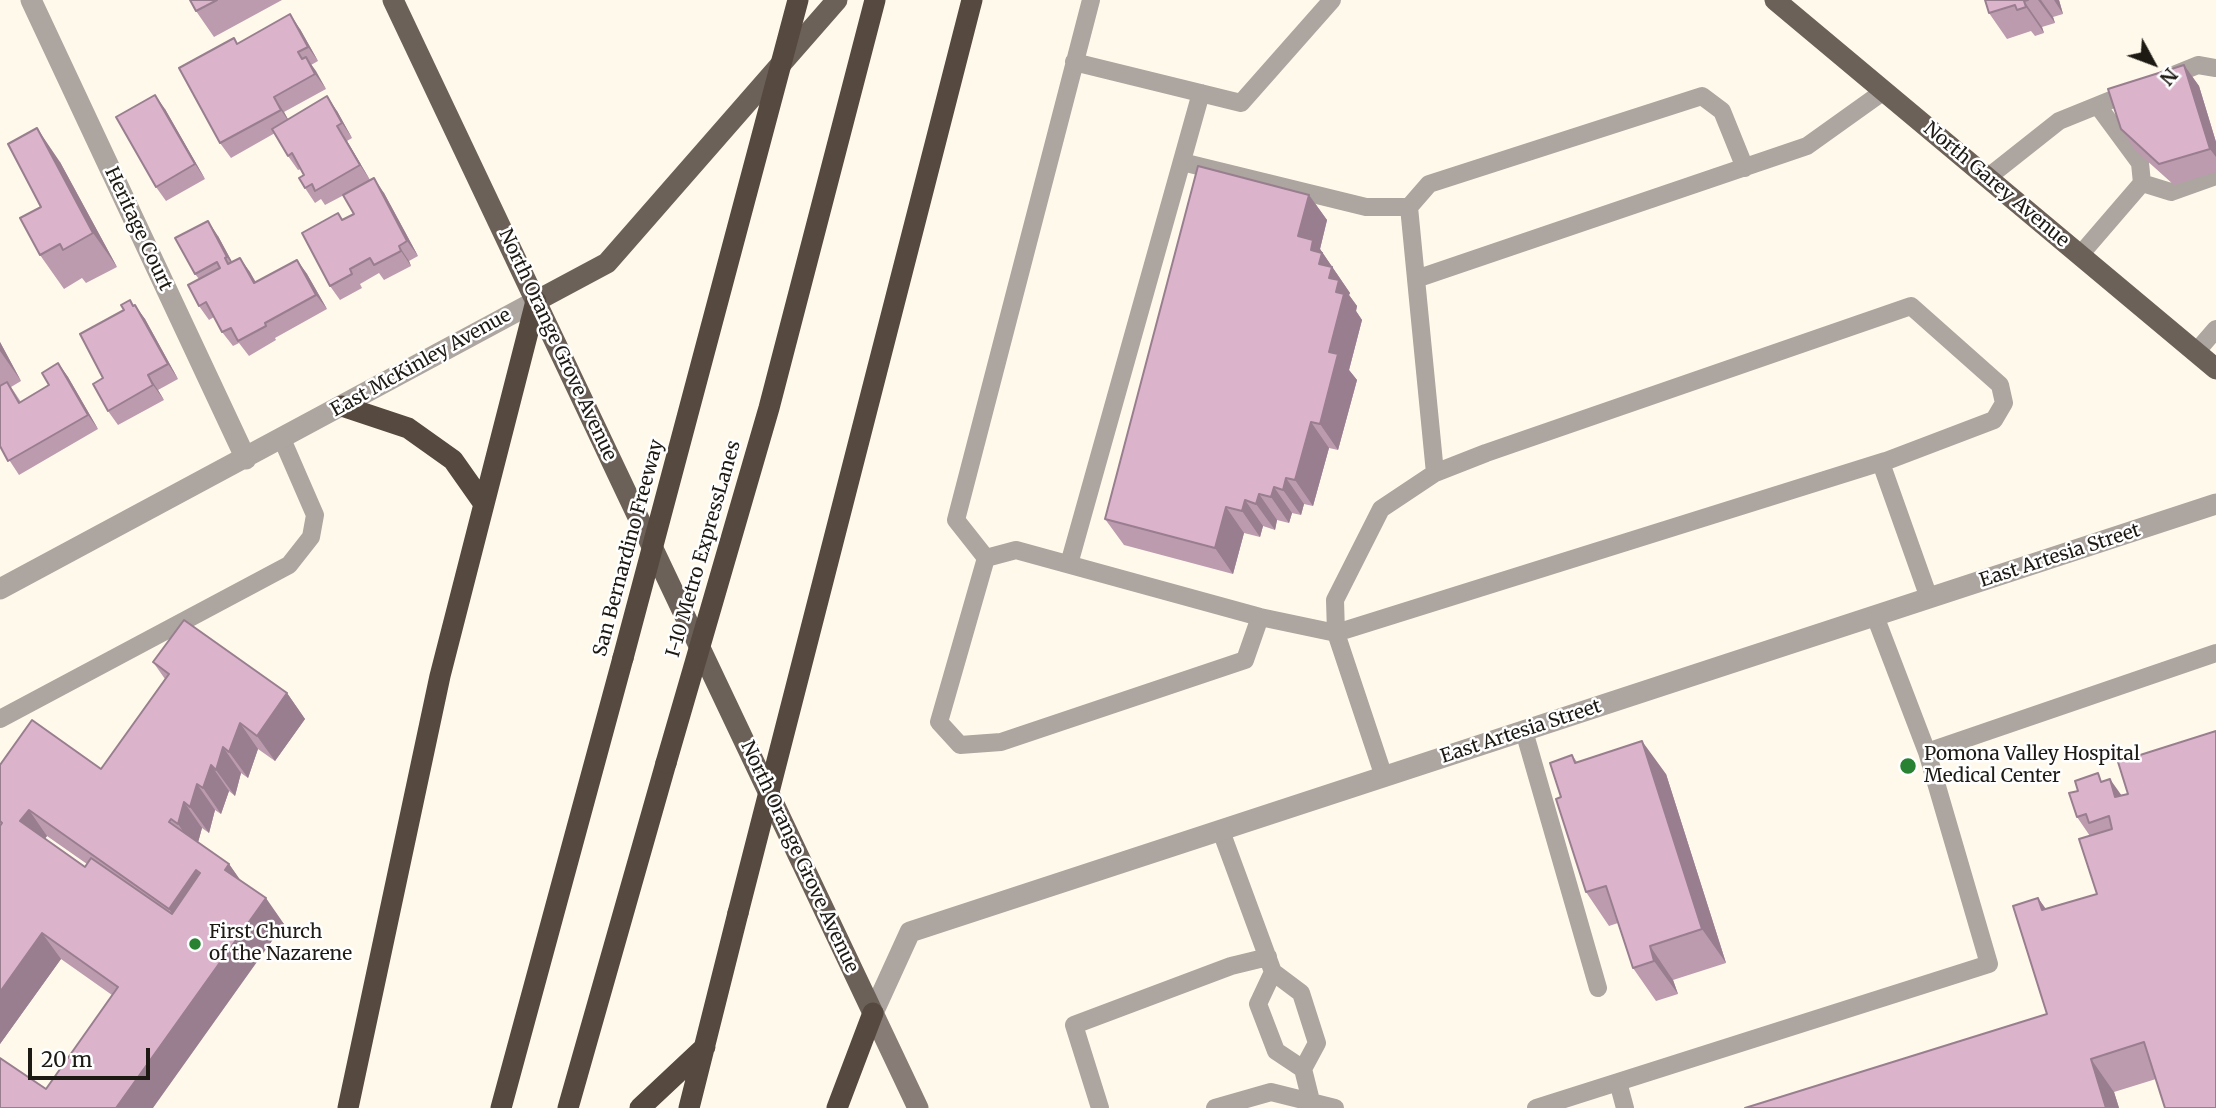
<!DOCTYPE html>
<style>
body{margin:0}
#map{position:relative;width:2216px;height:1108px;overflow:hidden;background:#fff9eb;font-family:Merriweather,serif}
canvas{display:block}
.north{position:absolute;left:2118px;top:28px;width:70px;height:70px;-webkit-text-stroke:5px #fff;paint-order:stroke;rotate:131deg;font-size:19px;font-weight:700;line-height:28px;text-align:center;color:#1d1a14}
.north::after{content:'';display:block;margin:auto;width:24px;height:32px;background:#1d1a14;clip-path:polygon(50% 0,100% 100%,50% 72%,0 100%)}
.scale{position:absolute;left:28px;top:1048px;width:122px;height:32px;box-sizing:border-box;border:4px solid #1d1a14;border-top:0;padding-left:9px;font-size:21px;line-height:24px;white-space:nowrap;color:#1d1a14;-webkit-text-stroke:5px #fff;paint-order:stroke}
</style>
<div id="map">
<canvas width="2216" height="1108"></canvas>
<div class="north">N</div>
<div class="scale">20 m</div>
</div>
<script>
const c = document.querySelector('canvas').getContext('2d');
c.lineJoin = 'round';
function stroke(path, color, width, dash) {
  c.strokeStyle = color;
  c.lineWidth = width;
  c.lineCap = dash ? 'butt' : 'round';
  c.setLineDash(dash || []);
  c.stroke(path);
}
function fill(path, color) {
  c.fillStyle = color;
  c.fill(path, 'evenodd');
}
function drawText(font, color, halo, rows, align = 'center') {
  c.font = font + ' Merriweather,serif';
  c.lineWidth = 5;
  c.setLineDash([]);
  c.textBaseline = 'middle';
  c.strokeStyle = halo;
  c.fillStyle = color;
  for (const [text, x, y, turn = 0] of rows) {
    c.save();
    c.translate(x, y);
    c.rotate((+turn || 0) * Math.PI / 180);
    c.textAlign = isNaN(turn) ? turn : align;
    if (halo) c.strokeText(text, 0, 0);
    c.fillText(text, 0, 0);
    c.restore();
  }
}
stroke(new Path2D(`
 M1074 62 1241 103 1332 0
 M2166 78 2198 65 2216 68
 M1182 162 1366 207H1409
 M1987 178 2059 121 2133 91
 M2142 183 2171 192 2216 176
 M2080 255 2142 183 2140 163 2098 106
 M1416 279 1409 207 1429 184 1702 96 1722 111 1745 168
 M2196 352 2216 329
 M1435 473 1416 279 1807 146 1884 91
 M986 558 956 520 1091 0
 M1069 564 1201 93
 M1260 617 1245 660 1001 742 960 745 939 722 986 558 1016 550 1260 617 1336 633 1885 461
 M0 719 289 565 311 537 315 515 282 439
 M1524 731 1598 988
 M1927 752 2216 653
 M1384 777 1336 633 1335 600 1381 509 1435 473 1486 453 1911 306 2000 385 2004 403 1994 420 1881 463 1929 598
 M1221 831 1273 972 1301 993 1317 1043 1303 1069 1311 1101
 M1273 972 1258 1004 1276 1051 1303 1069
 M1100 1108 1074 1025 1231 966 1268 957
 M1215 1108 1271 1092 1335 1108
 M1536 1108 1618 1082
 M1625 1108 1618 1082 1989 964 1927 752 1875 616`), '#aca5a0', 18);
stroke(new Path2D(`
 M31 0 246 459
 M0 589 536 301
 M873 1013 910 932 2216 504`), '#aca5a0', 21);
stroke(new Path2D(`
 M873 1013 918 1108`), '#877d76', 21);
stroke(new Path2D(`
 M393 0 873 1013
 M1775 0 2216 369
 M536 301 607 263 837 0`), '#6c6158', 21);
stroke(new Path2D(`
 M342 406 408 428 453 460 484 504
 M348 1108 440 676 536 301
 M501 1108 623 658
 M568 1108 666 763
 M640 1108 705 1047
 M689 1108 738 913
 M837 1108 873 1013`), '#56493f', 21);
stroke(new Path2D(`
 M623 658 798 0
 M666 763 769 408 875 0
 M738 913 972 0`), '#56493f', 21);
fill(new Path2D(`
 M190 0H282L214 37 196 11Z
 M1985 0H2059L2063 14 2053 17 2055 23 2042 27 2044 33 2035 36 2031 31 2007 39 1989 13Z
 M300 29 318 61 311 65 326 89 284 112 288 119 337 111 352 138 347 141 370 180 384 193 418 256 409 261 411 266 384 280 379 273 360 284 362 288 340 300 330 286 338 213 343 220 354 214 344 195 325 205 321 199 315 203 305 188 304 175 301 169 298 170 288 156 275 133 231 158 220 143 238 44Z
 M2184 65 2199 86 2216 142V172L2174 185 2135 150 2121 129Z
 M165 109 205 179 166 201 156 187Z
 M60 162 117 267 86 283 82 278 64 289 40 255 41 207Z
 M1309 195 1327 220 1320 249 1350 293 1349 295 1357 306 1356 311 1362 320 1349 370 1357 380 1338 450 1329 448 1313 506 1304 504 1301 515 1292 513 1289 523 1277 520 1275 530 1263 526 1260 537 1244 533 1233 574 1124 545 1105 519Z
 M218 236 232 262 240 258 256 282 297 260 307 274 327 309 275 338 276 340 249 356 239 343 233 346 222 332 214 317 209 320 199 306V279L195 274Z
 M134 305 145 319 178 379 158 390 164 400 118 425 108 411 103 378Z
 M0 342 21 381 11 387 21 402 49 385 58 363 68 377 98 429 19 475 0 446Z
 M153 662 287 693 305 719 275 761 258 749 248 778 241 773 235 796 229 791 221 814 215 810 209 833 202 828 198 842 229 864 241 881 284 924 46 1089 112 995 61 959 0 1044V765L101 769 165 679ZM47 836 87 864 85 867 45 839Z
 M2216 731 2156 1079 2114 1092 2119 1108H1745L2047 1014 2038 898 2046 909 2097 894 2090 836 2077 817 2104 781 2121 795 2128 794Z
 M1572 755 1577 762 1666 774 1726 963 1673 980 1678 994 1656 1001 1633 968 1618 923 1609 926 1586 892Z`), '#bc9baf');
fill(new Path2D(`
 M2038 0H2041L2053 17 2055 23Z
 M2054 0H2059L2063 14Z
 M2024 1 2042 27 2044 33 2026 7Z
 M290 14 300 29 318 61 308 47Z
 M306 57 316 71 326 89 315 74Z
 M2184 65 2199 86 2216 142V157L2210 149Z
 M155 95 165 109 205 179 195 164Z
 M327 96 337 111 352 138 342 123Z
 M274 97 284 112 291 125 281 110Z
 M337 126 347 141 370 180 360 165Z
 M37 128 60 162 117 267 93 233Z
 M374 178 384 193 418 256 407 241Z
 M1309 195 1327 220 1320 249 1350 293 1349 295 1357 306 1356 311 1362 320 1349 370 1357 380 1338 450 1320 424 1329 352 1319 264 1298 236Z
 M208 221 218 236 237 271 227 257Z
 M399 246 409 261 411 266 401 251Z
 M240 258 250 272 264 298 254 283Z
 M297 260 307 274 327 309 316 295Z
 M135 305 145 319 178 379 168 364Z
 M0 342 21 381 0 351Z
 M58 363 68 377 98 429 88 415Z
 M148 375 158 390 164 400 153 385Z
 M1311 422 1329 448 1313 506 1295 480Z
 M1286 478 1304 504 1301 515 1283 490Z
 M1274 487 1292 513 1289 523 1271 497Z
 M1259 494 1277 520 1275 530 1256 504Z
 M1245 500 1263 526 1260 537 1242 511Z
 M1226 507 1244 533 1233 574 1215 548Z
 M287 693 305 719 275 761 257 736Z
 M240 723 258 749 248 778 229 752Z
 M1642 741 1666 774 1726 963 1702 929Z
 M223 747 241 773 235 796 216 770Z
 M211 765 229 791 221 814 203 788Z
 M2110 779 2134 813 2115 797Z
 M197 784 215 810 209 833 190 807Z
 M184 802 202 828 196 850 178 824Z
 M29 810 47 836 38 847 20 821Z
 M229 864 247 890 225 870Z
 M196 870 214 896 187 935 169 909Z
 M266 898 284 924 153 1108H116Z
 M2038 898 2061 931 2042 910Z
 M42 933 61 959 0 1044V992Z
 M1650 946 1673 980 1678 994 1654 961Z
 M2091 1059 2114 1092 2119 1108H2106Z`), '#997e8f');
const building = new Path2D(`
 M190 0H217L196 11Z
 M1985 0H2028L2024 1 2026 7 2017 10 2015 5 1989 13Z
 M290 14 308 47 298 52 302 59 306 57 315 74 274 97 281 110 220 143 179 68 234 38 237 44Z
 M2184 65 2210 149 2159 164 2121 129 2108 89Z
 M155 95 195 164 156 187 116 117Z
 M327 96 342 123 337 126 360 165 315 191 312 184 305 188 299 178 304 175 292 153 288 156 272 129Z
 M37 128 93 233 63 250 60 244 40 255 20 218 41 207 8 144Z
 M1198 166 1309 195 1298 236 1313 240 1311 250 1322 253 1319 264 1332 267 1329 278 1339 280 1336 292 1344 294 1329 352 1338 354 1320 424 1311 422 1295 480 1286 478 1283 490 1274 487 1271 497 1259 494 1256 504 1245 500 1242 511 1226 507 1215 548 1105 519Z
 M374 178 407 241 399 246 401 251 374 265 370 258 350 269 352 274 330 286 302 233 338 213 342 220 354 214 343 195Z
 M208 221 227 257 225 258 228 264 240 258 254 283 297 260 316 295 265 323 266 326 238 341 231 328 222 332 206 302 199 306 188 285 220 268 217 262 195 274 175 238Z
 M130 300 133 306 135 305 168 364 148 375 153 385 108 411 93 384 103 378 80 334 124 310 121 305Z
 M58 363 88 415 8 461 0 446V386L7 382 19 403 49 385 42 373Z
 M184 620 287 693 257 736 240 723 229 752 223 747 216 770 211 765 203 788 197 784 190 807 184 802 178 824 171 819 169 822 229 864 225 870 266 898 116 1108H0V1058L46 1089 118 987 42 933 0 992V826L2 823 0 821V765L32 720 101 769 169 674 153 662ZM29 810 169 909 196 870 200 873 172 914 91 858 85 867 20 821Z
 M2216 731V1108H2165L2144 1042 2091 1059 2106 1108H1745L2047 1014 2013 906 2038 898 2042 910 2097 894 2079 839 2112 829 2109 816 2089 823 2086 814 2077 817 2069 793 2078 791 2075 781 2098 773 2101 782 2110 779 2115 797 2128 794 2118 762Z
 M1642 741 1702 929 1650 946 1654 961 1633 968 1606 886 1586 892 1556 799 1561 797 1550 763 1572 755 1575 763Z`);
fill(building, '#dbb4cc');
stroke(building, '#997e8f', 2);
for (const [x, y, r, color] of [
 [1908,766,9,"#298231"],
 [195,944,7,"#298231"]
]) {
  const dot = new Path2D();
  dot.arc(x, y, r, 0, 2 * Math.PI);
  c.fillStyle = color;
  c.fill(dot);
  stroke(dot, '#fff', 2.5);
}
drawText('19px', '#1d1a14', '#fff', [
 ["North Garey Avenue",1996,185,40],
 ["Heritage Court",138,229,65],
 ["North Orange Grove Avenue",557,345,65],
 ["East McKinley Avenue",421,363,-29],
 ["San Bernardino Freeway",629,548,-75],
 ["I-10 Metro ExpressLanes",704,549,-74],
 ["East Artesia Street",2060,556,-18],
 ["East Artesia Street",1521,732,-18],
 ["North Orange Grove Avenue",799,857,65]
]);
drawText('19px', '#1d1a14', '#fff', [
 ["Pomona Valley Hospital",1924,755],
 ["Medical Center",1924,777],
 ["First Church",209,933],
 ["of the Nazarene",209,955]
], 'left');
</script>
